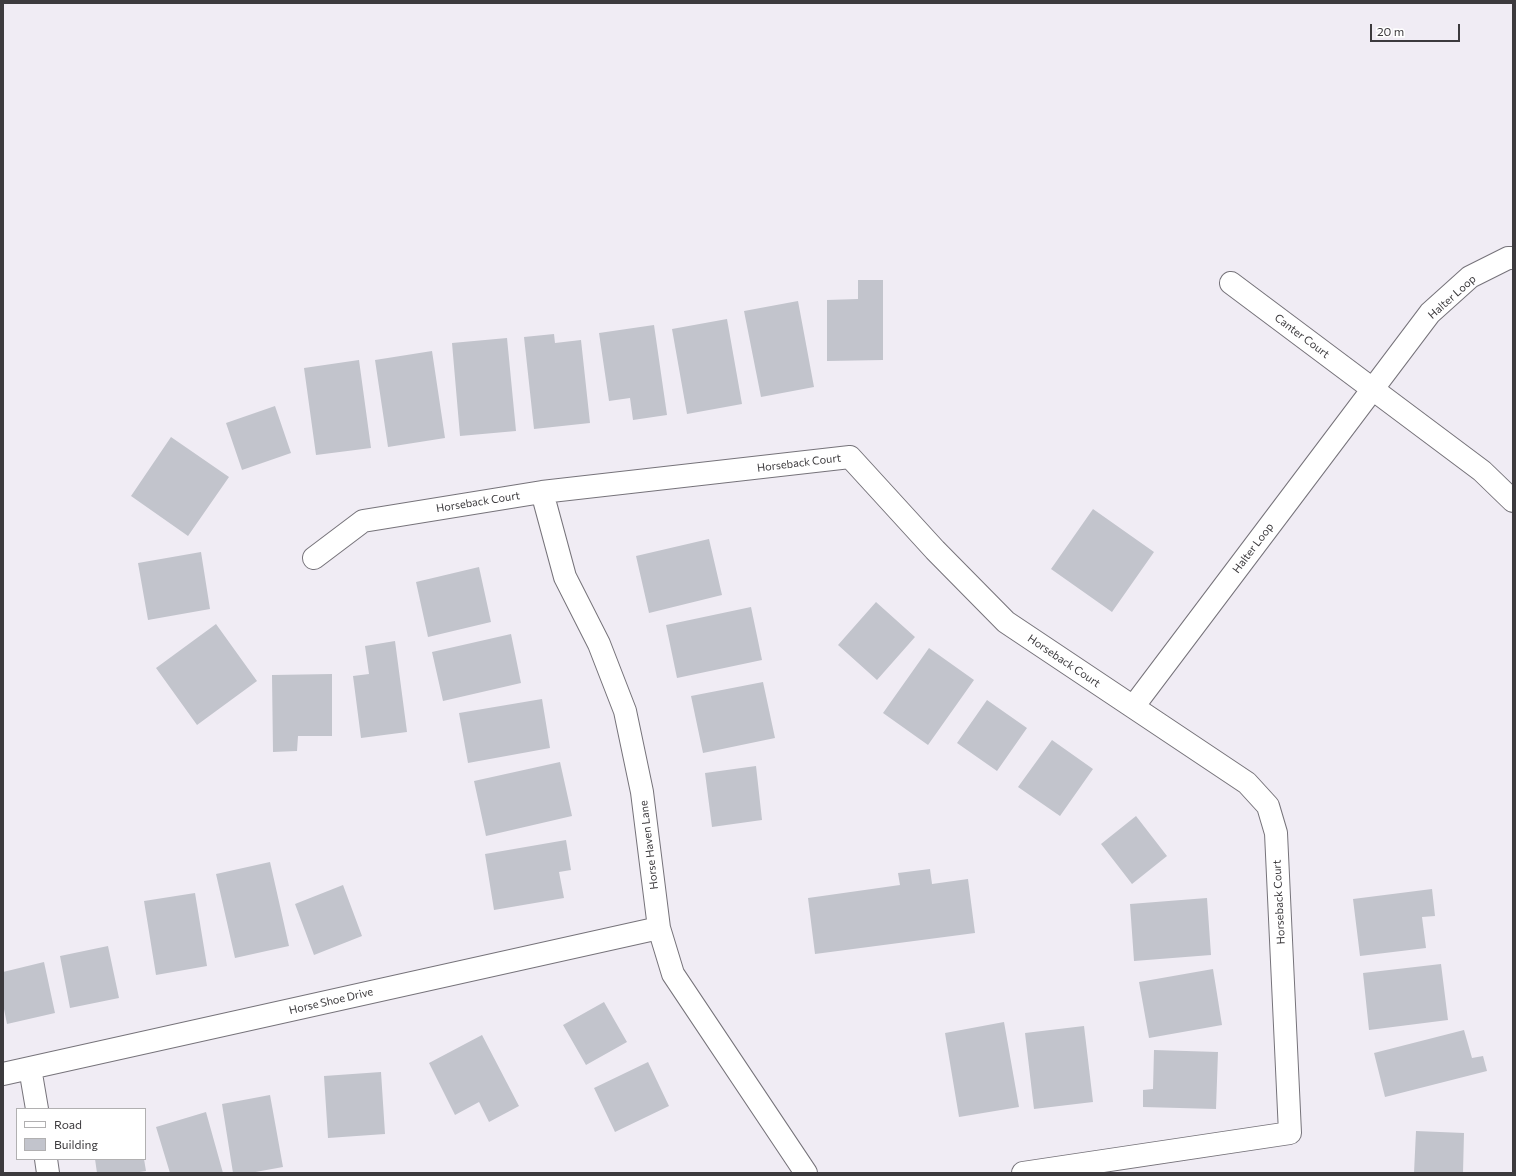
<!DOCTYPE html>
<style>
body{margin:0}
#map{position:relative;width:1516px;height:1176px;overflow:hidden;background:#f0ecf4;font-family:Commissioner,sans-serif}
canvas{display:block}
.frame{position:absolute;inset:0;border:4px solid #3c3a3d;pointer-events:none}
.legend{position:absolute;left:16px;top:1108px;width:130px;height:52px;box-sizing:border-box;background:#fff;border:1px solid #b1b0b1;margin:0;padding:5px 7px;list-style:none;font-size:12px;color:#3c3a3d}
.legend li{display:flex;align-items:center;gap:8px;height:20px}
.legend b{width:20px;border:1px solid #b1b0b1}
.scale{position:absolute;left:1370px;top:24px;width:90px;height:18px;box-sizing:border-box;border:2px solid #3c3a3d;border-top:0;padding-left:5px;font-size:12px;line-height:14px;white-space:nowrap;color:#3c3a3d;-webkit-text-stroke:3px #fff;paint-order:stroke}
</style>
<div id="map">
<canvas width="1516" height="1176"></canvas>
<div class="frame"></div>
<ul class="legend">
<li><b style="height:5px;background:#fff"></b>Road</li>
<li><b style="height:11px;background:#c2c4cc"></b>Building</li>
</ul>
<div class="scale">20 m</div>
</div>
<script>
const c = document.querySelector('canvas').getContext('2d');
c.lineJoin = 'round';
function fill(path, color) {
  c.fillStyle = color;
  c.fill(path, 'evenodd');
}
function stroke(path, color, width, dash) {
  c.strokeStyle = color;
  c.lineWidth = width;
  c.lineCap = dash ? 'butt' : 'round';
  c.setLineDash(dash || []);
  c.stroke(path);
}
function drawText(font, color, halo, rows, align = 'center') {
  c.font = font + ' Commissioner,sans-serif';
  c.lineWidth = 3;
  c.setLineDash([]);
  c.textBaseline = 'middle';
  c.strokeStyle = halo;
  c.fillStyle = color;
  for (const [text, x, y, turn = 0] of rows) {
    c.save();
    c.translate(x, y);
    c.rotate((+turn || 0) * Math.PI / 180);
    c.textAlign = isNaN(turn) ? turn : align;
    if (halo) c.strokeText(text, 0, 0);
    c.fillText(text, 0, 0);
    c.restore();
  }
}
fill(new Path2D(`
 M858 280H883V360L827 361V300L858 299Z
 M798 301 814 387 761 397 744 311Z
 M727 319 742 404 687 414 672 329Z
 M654 325 667 415 633 420 630 398 609 401 599 333Z
 M554 334 555 343 581 340 590 423 534 429 524 337Z
 M507 338 516 431 460 436 452 343Z
 M432 351 445 438 388 447 375 360Z
 M359 360 371 448 316 455 304 368Z
 M275 406 291 453 242 470 226 423Z
 M171 437 229 477 188 536 131 496Z
 M1093 509 1154 552 1112 612 1051 569Z
 M709 539 722 595 649 613 636 556Z
 M201 552 210 609 148 620 138 563Z
 M479 567 491 622 428 637 416 582Z
 M876 602 915 637 877 680 838 645Z
 M751 607 762 660 677 678 666 625Z
 M216 624 257 681 197 725 156 668Z
 M511 634 521 683 443 701 432 652Z
 M395 641 407 732 361 738 353 676 369 674 365 646Z
 M929 648 974 680 928 745 883 713Z
 M332 674V736H298L297 751 273 752 272 675Z
 M763 682 775 738 703 753 691 696Z
 M542 699 550 748 468 763 459 713Z
 M987 700 1027 728 997 771 957 743Z
 M1052 740 1093 769 1060 816 1018 787Z
 M560 762 572 816 486 836 474 781Z
 M756 766 762 820 712 827 705 773Z
 M1136 816 1167 856 1132 884 1101 844Z
 M566 840 571 870 559 872 564 898 494 910 485 854Z
 M270 862 289 946 235 958 216 874Z
 M930 869 932 884 968 879 975 933 815 954 808 898 900 885 898 873Z
 M343 885 362 936 314 955 295 904Z
 M1432 889 1435 916 1422 917 1426 948 1360 956 1353 899Z
 M195 893 207 966 156 975 144 901Z
 M1207 898 1211 955 1134 961 1130 904Z
 M108 946 119 998 70 1008 60 956Z
 M44 962 55 1013 7 1024 3 1004V972Z
 M1441 964 1448 1020 1369 1030 1363 973Z
 M1213 969 1222 1025 1149 1038 1139 982Z
 M604 1002 627 1042 586 1065 563 1025Z
 M1004 1022 1019 1107 959 1117 945 1033Z
 M1084 1026 1093 1102 1034 1109 1025 1033Z
 M1464 1030 1472 1058 1483 1056 1487 1071 1385 1097 1374 1053Z
 M482 1035 519 1106 489 1122 479 1102 455 1115 429 1063Z
 M1154 1050 1218 1052 1216 1109 1143 1107V1090L1153 1089Z
 M648 1062 669 1106 615 1132 594 1088Z
 M381 1072 385 1134 328 1138 324 1076Z
 M270 1095 283 1167 250 1173H233L222 1104Z
 M206 1112 223 1173H170L156 1127Z
 M1416 1131 1464 1133 1463 1173H1414Z
 M95 1159H144L146 1171 133 1173H97Z`), '#c2c4cc');
const minor = new Path2D(`
 M1231 283 1482 471 1513 501
 M542 492 565 577 599 644 625 711 642 792 659 928 673 974 806 1173
 M314 558 363 521 542 492 850 457 935 550 1006 622 1247 783 1268 806 1276 833 1290 1133 1023 1173
 M1133 707 1430 313 1470 277 1508 258H1513
 M30 1068 37 1109
 M3 1074 659 928
 M46 1159 48 1173`);
stroke(minor, '#76737a', 24);
stroke(minor, '#fff', 22);
drawText('11px', '#3c3a3d', '#fff', [
 ["Halter Loop",1452,297,-42],
 ["Canter Court",1302,336,37],
 ["Horseback Court",799,463,-7],
 ["Horseback Court",478,502,-9],
 ["Halter Loop",1253,548,-53],
 ["Horseback Court",1064,661,34],
 ["Horse Haven Lane",649,845,-97],
 ["Horseback Court",1279,902,-93],
 ["Horse Shoe Drive",331,1001,-13]
]);
</script>
